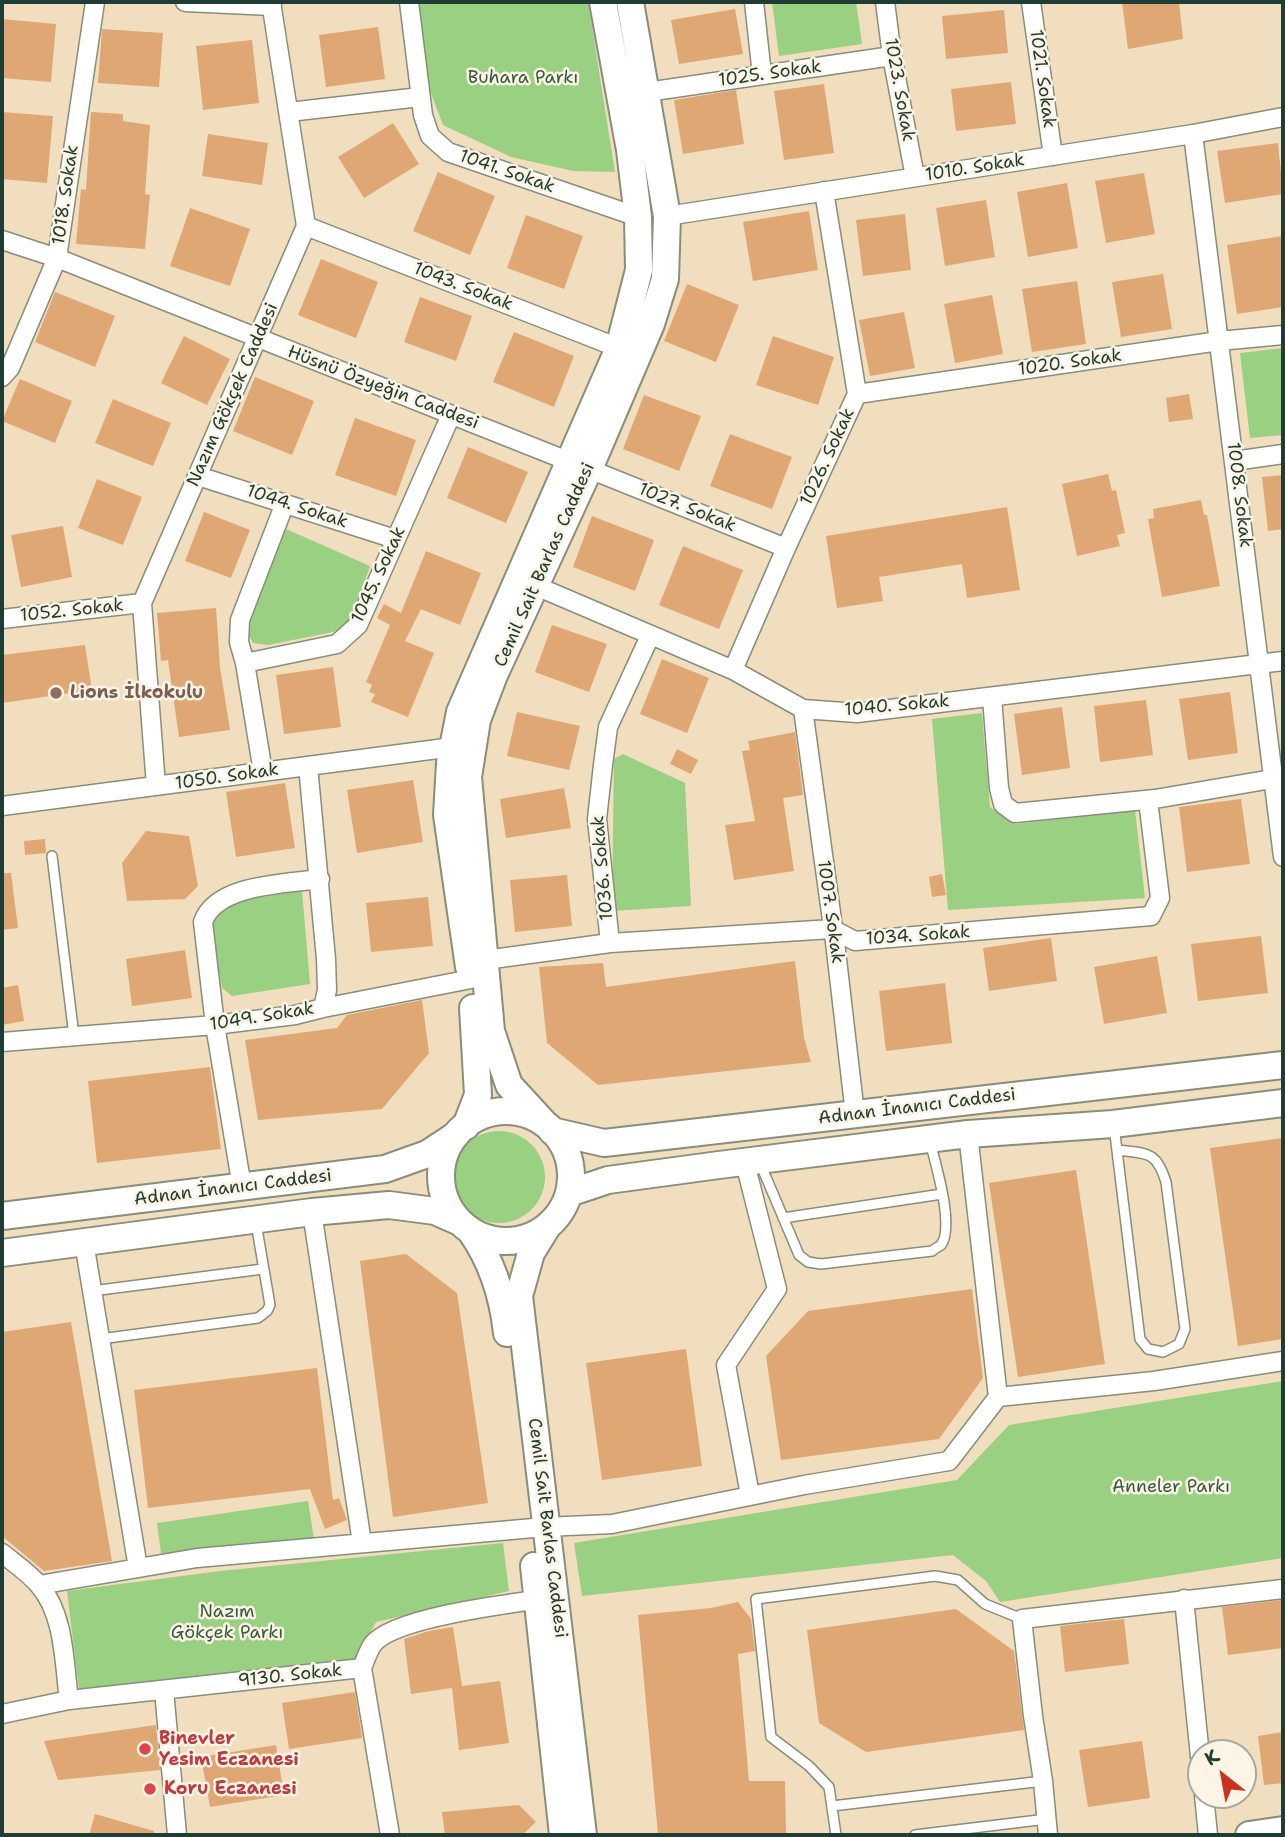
<!DOCTYPE html>
<meta charset="utf-8">
<style>
body{margin:0}
#map{position:relative;width:1285px;height:1837px;overflow:hidden;background:#f1debe;font-family:"Shantell Sans",sans-serif}
canvas{display:block}
.frame{position:absolute;inset:0;border:4px solid #1f3d34;pointer-events:none}
.north{position:absolute;left:1187px;top:1739px;width:70px;height:70px;box-sizing:border-box;background:#fcf5e5;border:2px solid #a4ab9e;border-radius:50%;rotate:329deg;font-size:19px;font-weight:700;line-height:28px;text-align:center;color:#1f3d34}
.north::after{content:'';display:block;margin:auto;width:24px;height:32px;background:#c8321e;clip-path:polygon(50% 0,100% 100%,50% 72%,0 100%)}
</style>
<div id="map">
<canvas width="1285" height="1837"></canvas>
<div class="frame"></div>
<div class="north">K</div>
</div>
<script>
const c = document.querySelector('canvas').getContext('2d');
c.lineJoin = 'round';
function fill(path, color) {
  c.fillStyle = color;
  c.fill(path, 'evenodd');
}
function stroke(path, color, width, dash) {
  c.strokeStyle = color;
  c.lineWidth = width;
  c.lineCap = dash ? 'butt' : 'round';
  c.setLineDash(dash || []);
  c.stroke(path);
}
function drawText(font, color, halo, rows, align = 'center') {
  c.font = font + ' "Shantell Sans",sans-serif';
  c.lineWidth = 5;
  c.setLineDash([]);
  c.textBaseline = 'middle';
  c.strokeStyle = halo;
  c.fillStyle = color;
  for (const [text, x, y, turn = 0] of rows) {
    c.save();
    c.translate(x, y);
    c.rotate((+turn || 0) * Math.PI / 180);
    c.textAlign = isNaN(turn) ? turn : align;
    if (halo) c.strokeText(text, 0, 0);
    c.fillText(text, 0, 0);
    c.restore();
  }
}
fill(new Path2D(`
 M414 2H588L615 172 573 171 511 157 443 125 426 80Z
 M772 2H856L862 44 779 56Z
 M1283 348V435L1250 438 1240 353Z
 M286 529 370 566 351 621 338 631 268 645 253 643 248 633 250 616Z
 M982 713 990 807 1015 824 1135 810 1145 898 948 910 932 719Z
 M623 754 685 783 691 906 612 911 614 759Z
 M302 891 310 984 232 996 222 988 210 921 234 901Z
 M453 1177a46 46 0 1 1 92 0a46 46 0 1 1-92 0Z
 M1283 1381V1558L1000 1602 986 1581 953 1555 582 1596 574 1543 957 1480 1009 1425Z
 M308 1501 314 1539 162 1560 157 1523Z
 M503 1543 509 1591 376 1622 355 1661 79 1690 67 1591 220 1571Z`), '#99d081');
fill(new Path2D(`
 M1122 2H1179L1183 39 1128 49Z
 M735 9 743 54 679 64 671 20Z
 M1004 10 1008 53 946 59 942 16Z
 M2 19 56 24 51 82 2 78Z
 M378 27 385 79 326 87 319 35Z
 M102 29 163 33 159 87 98 83Z
 M252 40 259 103 203 110 196 46Z
 M1011 82 1016 124 956 131 951 89Z
 M824 84 834 153 784 160 774 91Z
 M736 90 744 144 683 154 674 100Z
 M2 112 53 116 47 183 2 179Z
 M91 112 123 114V121L150 125 145 194 150 195 145 249 76 244 81 189 86 190Z
 M393 123 419 164 364 198 338 157Z
 M208 134 268 143 262 185 202 176Z
 M1278 143 1283 194 1225 203 1217 151Z
 M438 172 495 196 470 255 413 231Z
 M1144 173 1155 234 1106 243 1095 181Z
 M1067 183 1078 248 1028 257 1017 192Z
 M986 200 995 257 945 266 936 208Z
 M190 208 250 229 230 286 170 266Z
 M809 211 818 270 753 281 743 222Z
 M905 214 911 270 863 276 856 220Z
 M526 215 583 236 564 289 507 268Z
 M1282 236 1283 307 1237 314 1227 245Z
 M321 259 378 282 356 338 298 315Z
 M1163 274 1172 329 1121 337 1112 282Z
 M1077 281 1086 344 1032 352 1022 289Z
 M687 284 739 305 716 362 664 341Z
 M55 292 115 316 95 367 35 342Z
 M992 295 1003 354 955 363 944 304Z
 M420 297 472 316 456 361 404 342Z
 M904 312 915 368 870 376 859 320Z
 M514 332 574 356 554 407 493 382Z
 M184 336 230 359 207 405 161 383Z
 M773 336 834 357 818 405 756 385Z
 M255 377 314 401 292 455 233 431Z
 M20 379 72 401 55 443 2 421Z
 M1189 394 1193 419 1169 422 1166 398Z
 M644 395 701 416 679 471 623 449Z
 M113 399 171 423 153 466 95 443Z
 M355 418 416 440 396 496 335 475Z
 M730 434 792 457 772 509 710 486Z
 M468 447 528 472 506 523 447 498Z
 M1108 474 1112 491 1116 490 1125 533 1117 535 1120 546 1077 556 1062 484Z
 M1283 475V529L1268 531 1262 477Z
 M97 479 142 497 123 545 78 528Z
 M1201 500 1204 515H1207L1220 586 1162 597 1148 519 1154 518 1153 509Z
 M1007 507 1020 590 967 598 962 564 879 577 883 601 837 608 826 536Z
 M204 512 250 530 231 578 185 561Z
 M592 516 654 540 635 591 573 567Z
 M63 526 72 577 21 587 11 535Z
 M683 546 743 570 719 629 659 605Z
 M426 551 481 573 460 625 421 609 405 641 434 653 408 717 371 702 375 694 369 692 372 685 366 682 390 625 377 618 384 604 401 613Z
 M216 608 220 667 230 730 179 737 168 660 161 661 157 613Z
 M552 625 607 644 589 692 535 672Z
 M85 645 92 690 2 703V655Z
 M662 659 709 678 687 733 640 714Z
 M333 667 341 727 284 734 276 675Z
 M1230 692 1238 753 1188 760 1179 699Z
 M1146 700 1153 755 1100 762 1094 706Z
 M1062 707 1070 768 1022 775 1014 714Z
 M517 712 580 726 569 770 507 756Z
 M795 732 803 795 783 798 794 871 734 880 725 825 755 821 742 751 750 750 748 741Z
 M677 749 698 760 691 774 670 764Z
 M413 780 423 842 357 853 347 790Z
 M285 783 295 848 236 857 226 792Z
 M564 788 571 828 506 838 500 799Z
 M1241 799 1250 864 1187 872 1179 807Z
 M146 831 189 836 198 886 185 899 127 901 122 863Z
 M45 839 46 853 25 855 24 841Z
 M2 873H11L18 928 2 930Z
 M942 874 946 895 932 897 929 877Z
 M567 875 572 926 515 932 510 880Z
 M428 897 433 946 371 952 366 903Z
 M1261 936 1268 993 1198 1001 1191 944Z
 M1051 938 1057 981 989 991 983 948Z
 M185 950 192 998 132 1006 126 959Z
 M1157 956 1167 1013 1104 1024 1094 967Z
 M795 961 804 1038 811 1062 598 1085 547 1043 539 967 603 963 606 987Z
 M945 983 952 1043 886 1051 879 991Z
 M18 985 24 1021 2 1025V988Z
 M422 1000 429 1053 382 1109 258 1120 245 1040 337 1028 347 1015Z
 M210 1067 221 1149 97 1163 88 1081Z
 M1283 1138V1339L1238 1346 1210 1148Z
 M1076 1170 1105 1364 1018 1377 989 1183Z
 M406 1254 457 1293 488 1503 393 1517 360 1261Z
 M972 1289 983 1378 939 1439 781 1460 766 1356 808 1311Z
 M71 1322 112 1561 44 1571 2 1536V1332Z
 M686 1349 702 1466 602 1480 586 1363Z
 M317 1368 333 1500 339 1498 347 1520 325 1529 310 1489 148 1508 134 1390Z
 M1283 1600V1648L1228 1655 1222 1607Z
 M738 1602 751 1619 755 1651 738 1654 749 1781H785L786 1835H658L638 1615 711 1608Z
 M956 1609 1014 1651 1024 1730 866 1752 819 1723 807 1630Z
 M1124 1619 1129 1664 1065 1672 1060 1626Z
 M453 1627 462 1686 500 1681 509 1743 459 1750 452 1688 411 1694 404 1639 429 1631Z
 M355 1692 362 1738 289 1749 282 1703Z
 M156 1725 160 1770 58 1780 44 1741Z
 M1283 1732V1783L1264 1785 1258 1736Z
 M1142 1741 1150 1798 1088 1807 1079 1750Z
 M276 1745 284 1795 210 1807 201 1757Z
 M519 1805 536 1822 522 1835H445L442 1812Z
 M95 1814 154 1831V1835H89Z`), '#dfa774');
const lane = new Path2D(`
 M52 856 74 1036
 M1114 1126 1140 1339 1148 1349 1163 1352 1179 1344 1185 1329 1166 1182C1156 1150 1147 1154 1117 1150
 M760 1163 799 1255 808 1262 821 1264 932 1251C933 1250 941 1245 941 1245 955 1226 935 1163 930 1141
 M783 1218 942 1194
 M92 1291 263 1269
 M100 1339 258 1318 267 1311 270 1305 256 1223
 M832 1806 1043 1781
 M836 1835 829 1787 809 1766 771 1737 756 1599 935 1576 958 1580 985 1604 1022 1619
 M915 1835 1047 1819`);
const street = new Path2D(`
 M185 2 272 6
 M409 2 423 115 430 136 448 152 638 217
 M754 2 762 75
 M885 2 892 56 915 177
 M1031 2 1053 156
 M647 92 892 56
 M289 112 420 97
 M1193 134 1283 857
 M667 216 1193 134 1283 117
 M306 226 619 348
 M2 240 57 258 568 461
 M2 377 10 368 57 258 95 2
 M857 394 1219 341 1283 335
 M1234 461 1283 454
 M589 469 786 548
 M198 476 395 539
 M536 586 733 670 803 709 857 713 1283 661
 M2 619 142 603
 M245 663 337 644 358 625 451 415
 M733 670 786 548 857 394 824 191
 M992 697 999 788 1003 804 1015 813 1155 799 1272 779
 M803 709 835 942 855 1114
 M263 772 245 663 239 642 240 620 285 503
 M156 786 142 603 306 226 271 2
 M2 806 453 747
 M610 943 597 819 603 765 608 727 650 636
 M485 960 610 943 832 929 855 941 1151 916 1160 898 1148 800
 M323 1008 471 979
 M2 1042 215 1025 295 1015 323 1008 327 990 326 959 308 766
 M745 1163 777 1289 726 1365 750 1495
 M242 1187 215 1025 203 922C216 884 285 884 320 879
 M312 1212 362 1543
 M84 1242 138 1568
 M998 1397 1154 1381 1283 1361
 M2 1553C14 1563 29 1573 39 1585 65 1615 64 1663 69 1700
 M39 1585 197 1558 545 1527 612 1524 804 1485 949 1461 998 1397 968 1134
 M1184 1599 1201 1766
 M362 1668 390 1835
 M164 1690 177 1835
 M2 1714 69 1700 362 1668C365 1661 368 1651 373 1644 394 1617 513 1603 549 1598
 M1204 1795 1208 1835
 M1048 1835 1043 1781 1033 1716 1022 1619 1283 1589`);
const secondary = new Path2D(`
 M469 967 447 815 450 763 460 712 619 348 639 270 638 217 630 150 603 2
 M441 1176a65 65 0 1 1 130 0a65 65 0 1 1-130 0Z
 M544 1123 509 1085 491 1031 468 777 477 720 494 675 589 469 651 324 665 279 667 216 630 2
 M466 1126 478 1095 473 1008
 M552 1131 604 1143 1283 1065
 M569 1193 608 1180 719 1165 968 1134 1113 1124 1283 1103
 M2 1216 385 1169 427 1154 456 1135
 M547 1227 531 1253 519 1296 583 1835
 M470 1230C492 1261 503 1296 507 1333
 M2 1253 312 1212 389 1205 435 1211 460 1222
 M534 1566 563 1835
 M1249 1835 1283 1830`);
stroke(lane, '#888e79', 12);
stroke(street, '#888e79', 21);
stroke(secondary, '#888e79', 30);
stroke(lane, '#fff', 9);
stroke(street, '#fff', 18);
stroke(secondary, '#fff', 26);
for (const [x, y, r, color] of [
 [56,693,7,"#8d6e63"],
 [145,1749,7,"#e0444e"],
 [150,1789,7,"#e0444e"]
]) {
  const dot = new Path2D();
  dot.arc(x, y, r, 0, 2 * Math.PI);
  c.fillStyle = color;
  c.fill(dot);
  stroke(dot, '#fcf5e5', 2.5);
}
drawText('18px', '#1f3d34', '#fcf5e5', [
 ["1025. Sokak",770,74,-8],
 ["1021. Sokak",1042,79,82],
 ["1023. Sokak",899,90,80],
 ["1010. Sokak",975,168,-9],
 ["1041. Sokak",507,172,19],
 ["1018. Sokak",66,195,-82],
 ["1043. Sokak",463,287,21],
 ["1020. Sokak",1070,363,-8],
 ["Hüsnü Özyeğin Caddesi",383,388,21],
 ["Nazım Gökçek Caddesi",233,395,-66],
 ["1026. Sokak",828,457,-65],
 ["1008. Sokak",1239,495,83],
 ["1044. Sokak",297,507,18],
 ["1027. Sokak",687,508,22],
 ["Cemil Sait Barlas Caddesi",545,565,-66],
 ["1045. Sokak",379,575,-65],
 ["1052. Sokak",72,611,-6],
 ["1040. Sokak",897,706,-5],
 ["1050. Sokak",227,777,-8],
 ["1036. Sokak",603,868,-95],
 ["1007. Sokak",830,912,82],
 ["1034. Sokak",918,936,-4],
 ["1049. Sokak",262,1017,-9],
 ["Adnan İnanıcı Caddesi",917,1107,-7],
 ["Adnan İnanıcı Caddesi",233,1188,-7],
 ["Cemil Sait Barlas Caddesi",547,1528,83],
 ["9130. Sokak",290,1676,-6]
]);
drawText('18px', '#375a43', '#fcf5e5', [
 ["Buhara Parkı",523,78],
 ["Anneler Parkı",1171,1487],
 ["Nazım",227,1612],
 ["Gökçek Parkı",227,1633]
]);
drawText('bold 18px', '#785e54', '#fcf5e5', [
 ["Lions İlkokulu",70,693]
], 'left');
drawText('bold 18px', '#be3a42', '#fcf5e5', [
 ["Binevler",159,1739],
 ["Yesim Eczanesi",159,1760],
 ["Koru Eczanesi",164,1789]
], 'left');
</script>
